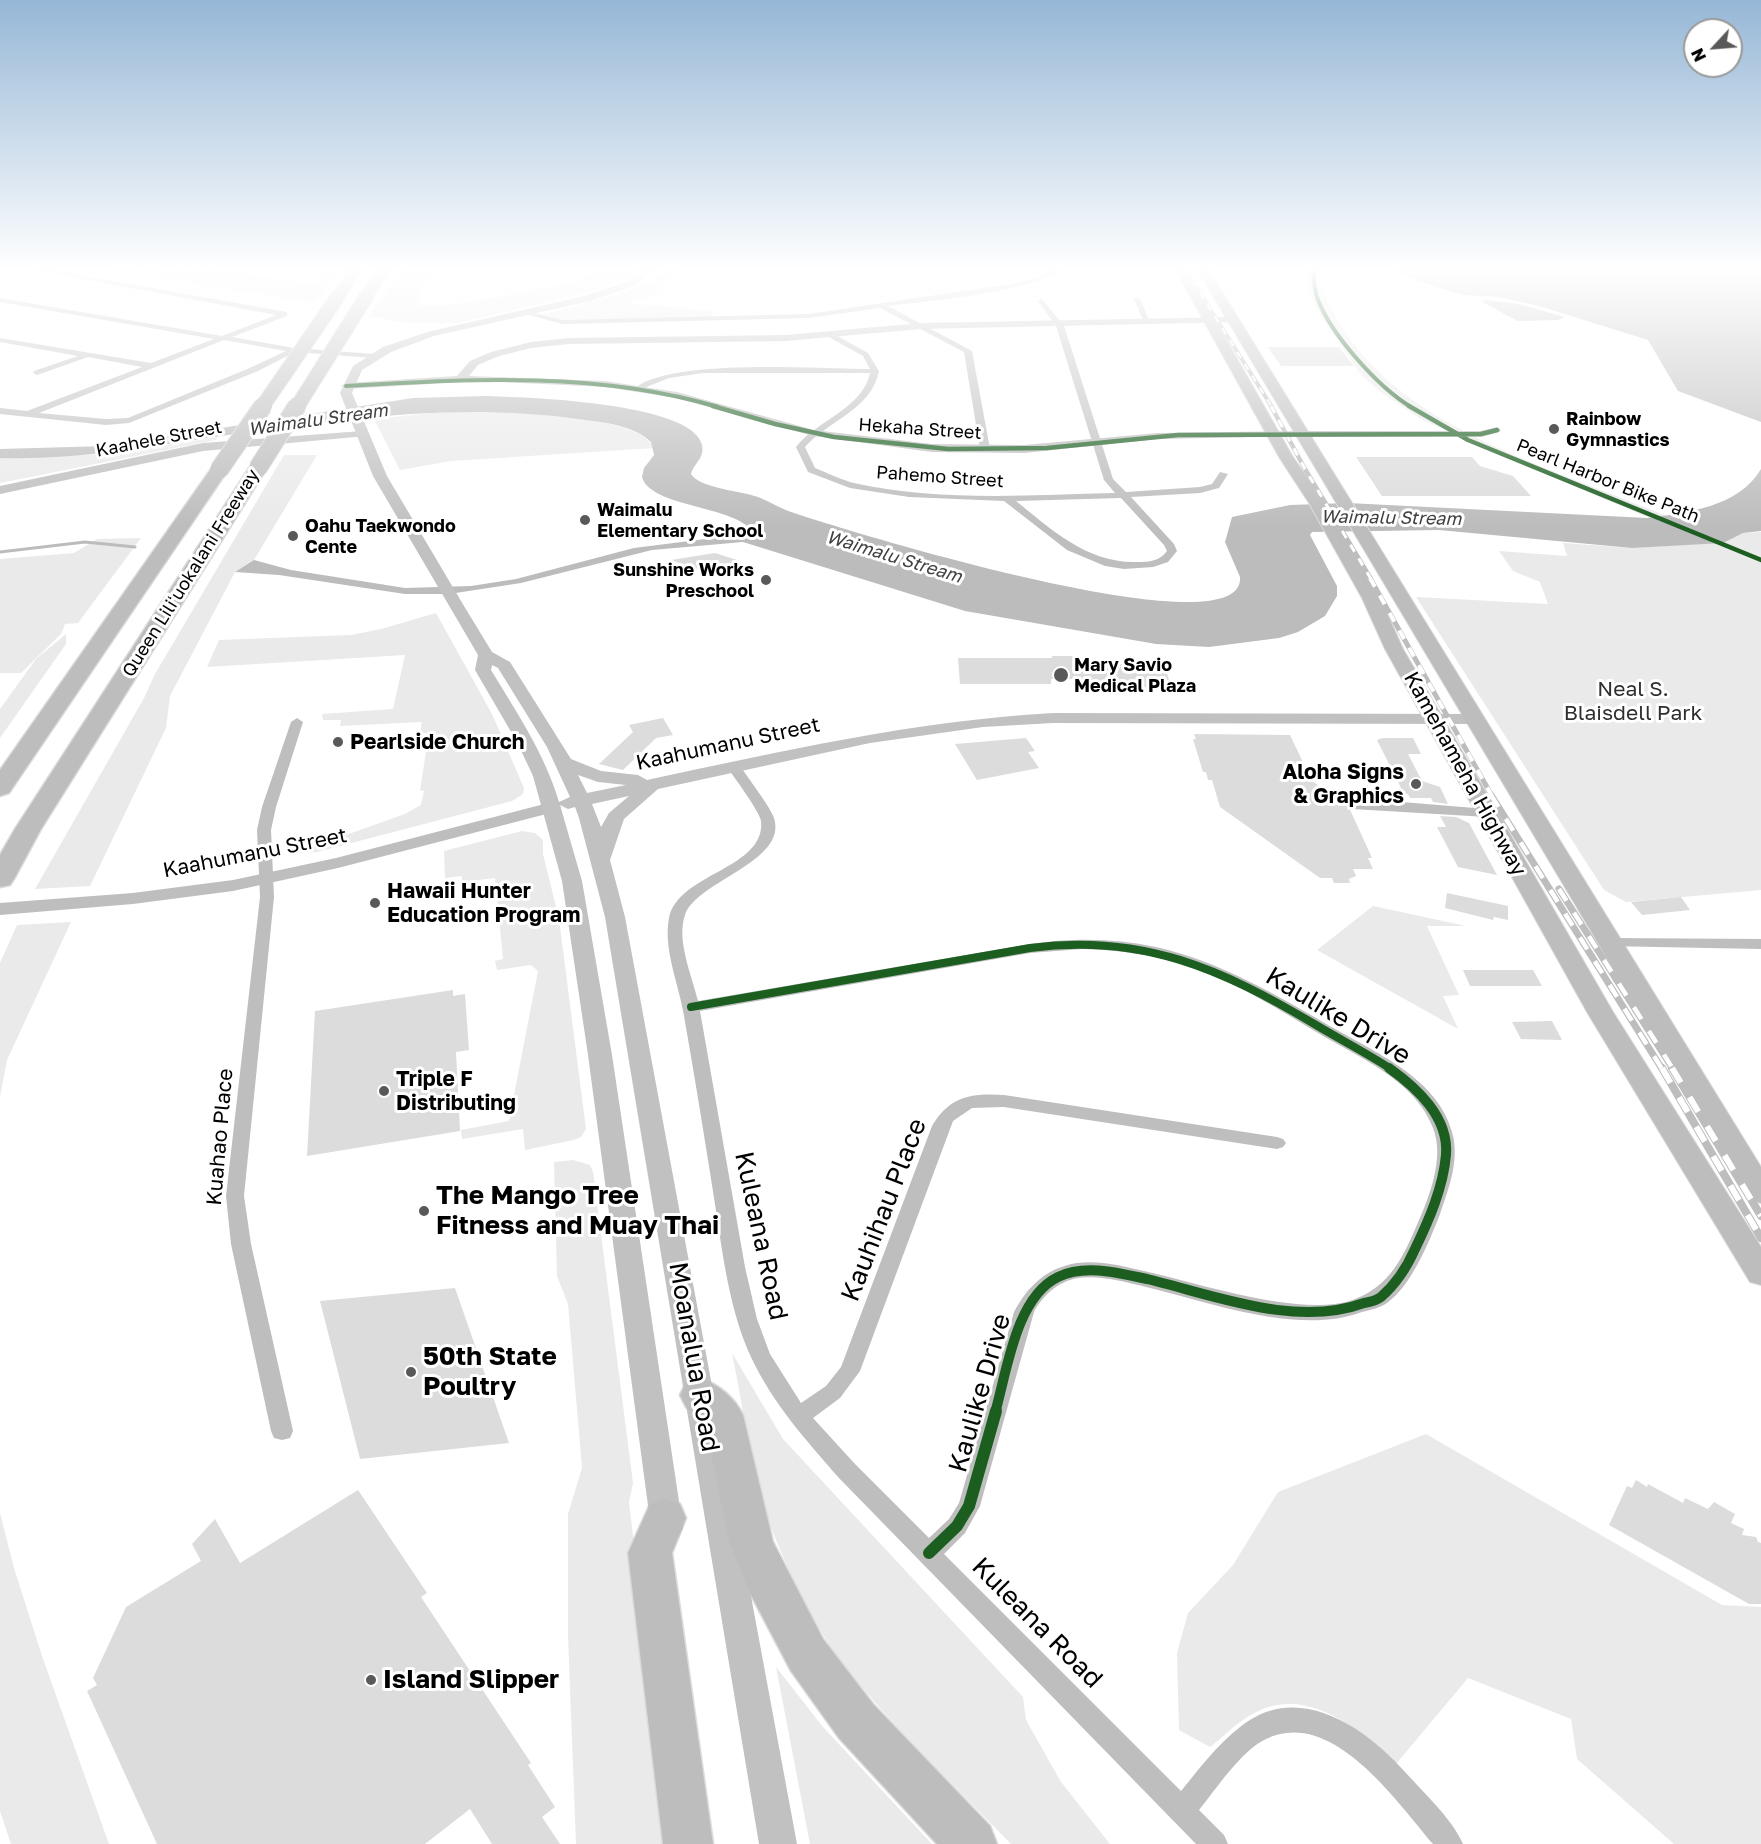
<!DOCTYPE html>
<meta charset="utf-8">
<style>
body{margin:0}
#map{position:relative;width:1761px;height:1844px;overflow:hidden;background:#fff;font-family:"Golos Text",sans-serif}
canvas{display:block}
.north{position:absolute;left:1683px;top:18px;width:60px;height:60px;box-sizing:border-box;background:#fff;border:2px solid #999;border-radius:50%;rotate:244deg;font-size:16px;font-weight:700;line-height:24px;text-align:center;color:#000}
.north::after{content:'';display:block;margin:auto;width:21px;height:27px;background:#595959;clip-path:polygon(50% 0,100% 100%,50% 72%,0 100%)}
</style>
<div id="map">
<canvas width="1761" height="1844"></canvas>
<div class="north">N</div>
</div>
<script>
const c = document.querySelector('canvas').getContext('2d');
c.lineJoin = 'round';
function fill(path, color) {
  c.fillStyle = color;
  c.fill(path, 'evenodd');
}
function stroke(path, color, width, dash) {
  c.strokeStyle = color;
  c.lineWidth = width;
  c.lineCap = dash ? 'butt' : 'round';
  c.setLineDash(dash || []);
  c.stroke(path);
}
function drawText(font, color, halo, rows, align = 'center') {
  c.font = font + ' "Golos Text",sans-serif';
  c.lineWidth = 6;
  c.setLineDash([]);
  c.textBaseline = 'middle';
  c.strokeStyle = halo;
  c.fillStyle = color;
  for (const [text, x, y, turn = 0] of rows) {
    c.save();
    c.translate(x, y);
    c.rotate((+turn || 0) * Math.PI / 180);
    c.textAlign = isNaN(turn) ? turn : align;
    if (halo) c.strokeText(text, 0, 0);
    c.fillText(text, 0, 0);
    c.restore();
  }
}
fill(new Path2D(`
 M101 269 236 272 315 284 322 269H339L315 302Z
 M403 269H423L422 272H432L415 304 439 306 476 301 564 284 604 269H639L622 281 594 291 458 323H405L369 316Z
 M668 269 686 270 657 291 660 292 628 303 713 311 709 318 561 320 542 315 633 290 655 280Z
 M1306 269H1320C1319 285 1326 298 1333 312 1381 402 1480 442 1570 478 1623 499 1675 519 1727 540L1743 533 1761 532V890L1626 902 1604 890 1416 597 1548 604 1540 582 1513 571 1499 551 1567 556 1563 543 1632 548 1710 543 1492 452 1421 419 1382 393 1362 376 1317 311 1307 286Z
 M451 411C488 411 640 412 654 448L451 461 400 470 374 419Z
 M218 437 216 440 0 483V458L104 454Z
 M284 455H317L254 560 235 572 170 696 166 728 90 886 35 889 144 698 155 674Z
 M141 538 78 623 65 624 61 634 21 673H0V559L74 553 97 539Z
 M436 613 492 714 524 788 523 794 512 801 317 852 291 853 288 848 298 852 405 814 421 805 424 791 420 790 429 733H420L422 722 340 726 341 720H323L322 714 393 709 405 655 207 667 219 640 351 635 381 629Z
 M66 634V644L0 738V709L36 659Z
 M522 831 535 833 543 840V854L559 919 586 1129 581 1137 574 1140 525 1150 523 1129 462 1139 461 1130 509 1121 538 971 531 965 497 970 495 961 503 959 495 878 462 882V876L445 878 444 851Z
 M1373 906 1466 926H1427L1459 995 1443 996 1458 1029 1317 950Z
 M71 922 7 1060 0 1097V963L17 925Z
 M573 1160 590 1165 593 1172 633 1483 629 1502 669 1844H576L568 1636V1514L582 1468 568 1304 557 1276 554 1162Z
 M732 1353 783 1439 1023 1697 1026 1720 1061 1782 1110 1844H1011C953 1784 891 1726 840 1660 814 1625 793 1580 776 1540 752 1482 745 1415 732 1353Z
 M1426 1434 1722 1605 1761 1607V1844H1674L1577 1759 1571 1719 1468 1678 1396 1764C1357 1727 1302 1680 1246 1718 1233 1726 1222 1738 1210 1747L1179 1730 1177 1653 1188 1613 1233 1565 1278 1492Z
 M0 1513 14 1568 42 1656 109 1844H11L0 1811Z
 M776 1667 823 1727 932 1844H810Z`), '#eaeaea');
fill(new Path2D(`
 M1390 269H1761V422L1678 391 1648 340 1539 306 1499 297 1463 295 1424 283Z
 M1485 300 1519 304 1565 317 1558 320 1518 321 1482 302Z
 M485 396C522 397 693 402 702 445 705 458 694 463 691 474 699 488 741 491 758 497 769 501 779 508 791 512 835 527 1246 655 1240 577L1225 542 1232 517 1290 505 1348 503 1647 518C1686 513 1739 507 1761 469V531L1743 533 1723 543 1632 548 1439 530 1312 532 1310 535 1337 586V596L1325 616 1298 632 1279 638 1209 647 1156 644 965 611 743 542 652 550 521 583 449 594H405L279 575 235 572 254 560 291 570 405 588 471 586 516 579 634 548 721 537 746 525C719 505 650 505 642 477L644 468 654 455 651 442C634 425 601 422 578 419 459 402 340 419 221 436 147 447 75 460 0 458V449L106 446 413 398Z`), '#bcbcbc');
stroke(new Path2D(`
 M0 552 85 542 135 547`), '#bcbcbc', 3);
fill(new Path2D(`
 M1268 347H1339L1354 366H1281Z
 M1356 457H1472L1480 466 1513 476 1531 496H1382Z
 M715 553 737 560 711 574 671 560Z
 M1052 656H1075L1077 664H1164L1172 689H1081L1079 679H1051V684H960L958 658H1052Z
 M663 718 673 735 656 738 623 770 599 764 633 732 629 725Z
 M1194 734 1290 735 1312 781 1318 785 1322 793 1340 794 1344 803H1347L1372 858H1368L1373 869H1353L1356 876 1349 879 1350 883H1334L1332 878H1320L1220 807 1212 780H1208L1206 772H1203L1193 739H1196Z
 M1026 738 1035 751 1028 752 1039 768 977 780 955 744Z
 M1383 738H1413L1421 754H1408L1422 781 1440 787 1448 804 1433 802 1431 798H1410L1408 794H1404L1377 740Z
 M1440 816 1456 817 1469 823 1497 875 1458 867 1437 827H1446Z
 M1447 893 1508 906V920L1494 917 1493 920 1445 908Z
 M1681 897 1690 910 1642 915 1631 902Z
 M1463 970H1533L1542 986H1470Z
 M453 990V996L465 994 469 1050 456 1052 460 1131 307 1156 315 1011Z
 M1552 1021 1562 1040 1521 1039 1512 1022Z
 M455 1288 509 1443 360 1459 320 1301Z
 M1636 1480 1647 1487 1648 1484 1683 1503 1685 1498 1708 1509 1714 1502 1735 1514 1731 1523 1744 1529 1742 1535 1756 1537 1758 1542 1761 1543V1604H1749L1609 1525 1627 1486 1632 1488Z
 M358 1490 427 1593 421 1597 531 1763 528 1765 555 1807 542 1817 560 1844H492L470 1809 425 1844H157L87 1691 97 1685 93 1678 126 1607 201 1561 192 1544 215 1519 240 1563Z`), '#dcdcdc');
const primary = new Path2D(`
 M1175 269H1186L1293 457 1325 503 1380 598 1403 649 1613 1012 1761 1247V1285L1750 1282 1587 1012 1385 649 1362 598 1309 503 1279 457Z
 M1197 269H1208L1761 1167V1203L1751 1200Z`);
const motorway = new Path2D(`
 M350 269H363L342 301H332L330 298Z
 M377 269H390L371 300H361L359 297Z
 M258 463 267 468 41 829 14 879 10 885 0 887V855L15 829 249 468Z
 M219 465 228 470 9 793 0 796V770L213 466Z
 M700 1378C719 1385 734 1397 743 1415L773 1542 823 1639 873 1704 990 1826 997 1844H937L839 1738 791 1671 750 1593 729 1542 705 1423 686 1407 680 1395 686 1383Z
 M665 1499 680 1504 686 1518 672 1553 713 1844H663L628 1553 650 1504Z`);
stroke(primary, '#dbdbdb', 2);
stroke(motorway, '#dbdbdb', 3);
fill(new Path2D(`
 M29 269H45L287 312V316L232 337 294 348 374 354 378 356 374 358 295 352 258 371 129 423 106 425 0 414V408L27 411 142 367 88 357 37 375 33 373 34 371 78 356 0 342V338L151 363 214 339 0 302V298L222 336 276 315ZM224 340 286 351 252 367 128 418 106 419 39 413Z
 M1054 269H1063C1029 293 933 300 888 306L972 351 990 449 985 452 980 449 964 352 880 308 809 318 562 324 519 312 523 310 562 320 809 314 1010 284 1037 278Z
 M1133 297 1140 299 1150 322 1143 320Z
 M1042 299 1064 326 1113 479 1126 492 1200 487 1212 484 1220 472 1228 474 1219 488 1200 493 1131 497 1174 544 1177 551 1168 562 1153 567 1124 569 1105 566 1067 550 1004 501 909 497 850 488 808 472 796 447C816 421 863 408 870 373H703L669 378 639 390 635 388C673 358 817 369 870 369L863 356 827 336 830 332 868 353 879 371C872 409 828 421 805 447L815 468C828 473 841 480 854 483 938 502 1030 495 1115 493L1104 480 1056 326 1038 301ZM1121 498 1164 545 1167 551C1160 561 1149 562 1138 562 1088 564 1052 530 1016 501Z
 M1497 427 1501 430 1500 432 1481 437H1302L1298 434 1302 431H1481Z
 M297 718 303 722 276 807 271 830 274 897 244 1196 251 1244 293 1431 290 1438 282 1440 274 1438 271 1431 231 1244 226 1196 260 897 257 830 262 807 291 722Z
 M734 763 739 764C747 777 770 806 774 818 788 862 696 881 685 915 676 940 692 976 698 1001L1030 944C1072 938 1114 938 1156 947 1222 962 1278 996 1337 1030 1379 1054 1438 1080 1452 1132 1460 1159 1449 1188 1440 1214 1429 1242 1412 1285 1387 1303 1380 1308 1370 1310 1362 1312 1298 1336 1210 1302 1146 1287 1125 1282 1100 1275 1078 1278 1059 1281 1043 1295 1034 1312L980 1506 965 1533 944 1554 1181 1791C1199 1769 1217 1745 1240 1727 1298 1680 1365 1727 1406 1773 1424 1793 1453 1820 1463 1844H1433C1396 1801 1332 1707 1266 1739 1241 1751 1217 1788 1199 1810L1224 1835 1228 1844H1196L839 1478C806 1440 773 1404 751 1357 729 1309 723 1255 715 1204 705 1141 695 1078 684 1016 679 984 663 950 669 918 678 873 766 869 761 821 760 812 734 777 727 767ZM1082 949C1120 950 1157 955 1192 967 1237 983 1278 1009 1318 1033 1358 1057 1415 1080 1433 1128 1445 1158 1429 1198 1416 1227 1401 1262 1386 1291 1346 1302 1295 1315 1197 1283 1144 1271 1123 1266 1099 1260 1077 1263 1046 1268 1028 1286 1014 1312L959 1503 949 1519 929 1538 855 1464 813 1418 840 1398 860 1371 953 1121 972 1108 1004 1107 1277 1149 1283 1147 1286 1143 1283 1139 1277 1137 1004 1095C971 1093 950 1096 932 1126L841 1367 826 1386 801 1403 770 1354 757 1319 745 1267 700 1011 1030 953Z
 M1357 802H1402L1487 809 1494 813 1487 817 1352 809 1350 806 1352 803Z
 M1610 938 1761 939V949L1605 946 1602 943Z`), '#bebebe');
fill(new Path2D(`
 M1233 317 1236 318V322L921 329 786 341 569 344 531 348 499 356 478 365 469 376 605 381 677 392 814 430 932 444 1024 445 1158 433 1302 431 1306 432V436L1158 439 1024 453 932 452 813 436 676 398 605 387 480 381 346 389 341 386 346 383 457 376 470 361 491 352 531 342 569 338 786 335 921 323Z
 M362 431 368 434 366 436 203 451 0 494V486L203 443Z
 M552 802 561 807 558 811 338 868 233 891 133 904 0 915V903L133 893 233 880 336 858Z`), '#bebebe');
fill(new Path2D(`
 M646 269H658L631 287 590 301 434 336 391 352 362 370 352 393 387 476 464 606 492 652 510 662 571 759 601 771 638 775 647 780C783 751 913 721 1053 713L1476 714 1485 719 1476 724 1053 723 983 727 870 743 658 789 624 819 610 860 625 917 797 1844H759L605 917 579 818 575 807 568 809 560 805 582 881 612 1055 683 1528 678 1538 667 1542 656 1538 651 1528 588 1055 562 881 533 776 517 742 475 670 478 655 373 476 340 393 353 366 383 347 427 332 584 296 624 283ZM492 665 498 668 547 747 570 797 559 802C545 754 517 713 491 670ZM578 775 598 782 626 785 587 793ZM629 796 609 813 601 827 592 804Z`), '#c1c1c1');
fill(primary, '#bdbdbd');
fill(motorway, '#bdbdbd');
const railFar4 = new Path2D(`
 M1185 269 1272 407`);
const railFar3 = new Path2D(`
 M1271 406 1305 469 1371 579`);
const railFar2 = new Path2D(`
 M1370 578 1492 796`);
const railFar1 = new Path2D(`
 M1491 795 1662 1069
 M1559 889 1673 1069`);
const rail = new Path2D(`
 M1662 1068 1761 1238
 M1672 1068 1761 1216`);
stroke(railFar4, '#bdbdbd', 4);
stroke(railFar3, '#bdbdbd', 4.5);
stroke(railFar2, '#bdbdbd', 5);
stroke(railFar1, '#bdbdbd', 7);
stroke(rail, '#bdbdbd', 8);
stroke(railFar4, '#fff', 2, [7]);
stroke(railFar3, '#fff', 3, [8]);
stroke(railFar2, '#fff', 4, [10]);
stroke(railFar1, '#fff', 4.5, [14]);
stroke(rail, '#fff', 6, [17]);
const motorwayBridgeFar1 = new Path2D(`
 M262 407 337 298
 M297 407 366 297`);
const motorwayBridge = new Path2D(`
 M258 468 297 406
 M219 470 263 406`);
stroke(motorwayBridgeFar1, '#dbdbdb', 16, []);
stroke(motorwayBridge, '#dbdbdb', 20, []);
stroke(motorwayBridgeFar1, '#bdbdbd', 14);
stroke(motorwayBridge, '#bdbdbd', 18);
stroke(new Path2D(`
 M1313 269C1314 278 1314 289 1317 297 1330 334 1378 387 1411 407
 M346 386C471 379 597 371 718 407`), '#1b5e20', 4);
stroke(new Path2D(`
 M713 406 775 424 834 437 948 449 1047 448 1178 435 1481 434 1497 430
 M1409 406 1468 440 1761 560`), '#1b5e20', 4.5);
stroke(new Path2D(`
 M691 1007 1030 948C1142 933 1222 969 1316 1025 1341 1040 1367 1053 1391 1069`), '#1b5e20', 8);
stroke(new Path2D(`
 M995 1413C1007 1371 1016 1297 1058 1277 1085 1264 1118 1273 1147 1279 1214 1295 1296 1328 1364 1303 1370 1302 1377 1300 1381 1297 1396 1284 1407 1267 1415 1249 1429 1220 1443 1188 1446 1155 1449 1117 1417 1088 1389 1068`), '#1b5e20', 10);
stroke(new Path2D(`
 M929 1553 957 1526 969 1506 996 1411`), '#1b5e20', 12);
const sky = c.createLinearGradient(0, 0, 0, 527);
sky.addColorStop(0, '#96b7d6');
sky.addColorStop(0.51, '#fff');
sky.addColorStop(1, '#ffffff00');
c.fillStyle = sky;
c.fillRect(0, 0, 1761, 527);
for (const [x, y, r, color] of [
 [1554,429,6,"#595959"],
 [585,520,6,"#595959"],
 [293,536,6,"#595959"],
 [766,580,6,"#595959"],
 [1061,675,8,"#595959"],
 [338,742,6,"#595959"],
 [1416,784,6,"#595959"],
 [375,903,6,"#595959"],
 [384,1091,6,"#595959"],
 [424,1211,6,"#595959"],
 [411,1372,6,"#595959"],
 [371,1680,6,"#595959"]
]) {
  const dot = new Path2D();
  dot.arc(x, y, r, 0, 2 * Math.PI);
  c.fillStyle = color;
  c.fill(dot);
  stroke(dot, '#fff', 2);
}
drawText('bold 18px', '#000', '#fff', [
 ["Rainbow",1566,419],
 ["Gymnastics",1566,440],
 ["Waimalu",597,510],
 ["Elementary School",597,531],
 ["Oahu Taekwondo",305,526],
 ["Cente",305,547],
 ["Sunshine Works",754,570,"right"],
 ["Preschool",754,591,"right"],
 ["Mary Savio",1074,665],
 ["Medical Plaza",1074,686]
], 'left');
drawText('italic 18px', '#404040', '#fff', [
 ["Waimalu Stream",318,420,-8],
 ["Waimalu Stream",1391,518,1],
 ["Waimalu Stream",894,557,17]
]);
drawText('18px', '#000', '#fff', [
 ["Hekaha Street",920,429,4],
 ["Kaahele Street",159,439,-11],
 ["Pahemo Street",940,477,4],
 ["Pearl Harbor Bike Path",1608,481,22],
 ["Queen Liliʻuokalani Freeway",191,573,-58]
]);
drawText('21px', '#2f2f2f', '#fff', [
 ["Neal S.",1633,689],
 ["Blaisdell Park",1633,713]
]);
drawText('bold 21px', '#000', '#fff', [
 ["Pearlside Church",350,742],
 ["Aloha Signs",1404,772,"right"],
 ["& Graphics",1404,796,"right"],
 ["Hawaii Hunter",387,891],
 ["Education Program",387,915],
 ["Triple F",396,1079],
 ["Distributing",396,1103]
], 'left');
drawText('21px', '#000', '#fff', [
 ["Kaahumanu Street",728,744,-12],
 ["Kamehameha Highway",1465,774,61],
 ["Kaahumanu Street",255,853,-11],
 ["Kuahao Place",220,1137,-85]
]);
drawText('26px', '#000', '#fff', [
 ["Kaulike Drive",1338,1016,31],
 ["Kauhihau Place",884,1210,-69],
 ["Kuleana Road",761,1236,78],
 ["Moanalua Road",694,1357,80],
 ["Kaulike Drive",980,1393,-74],
 ["Kuleana Road",1037,1623,45]
]);
drawText('bold 26px', '#000', '#fff', [
 ["The Mango Tree",436,1196],
 ["Fitness and Muay Thai",436,1226],
 ["50th State",423,1357],
 ["Poultry",423,1387],
 ["Island Slipper",383,1680]
], 'left');
</script>
